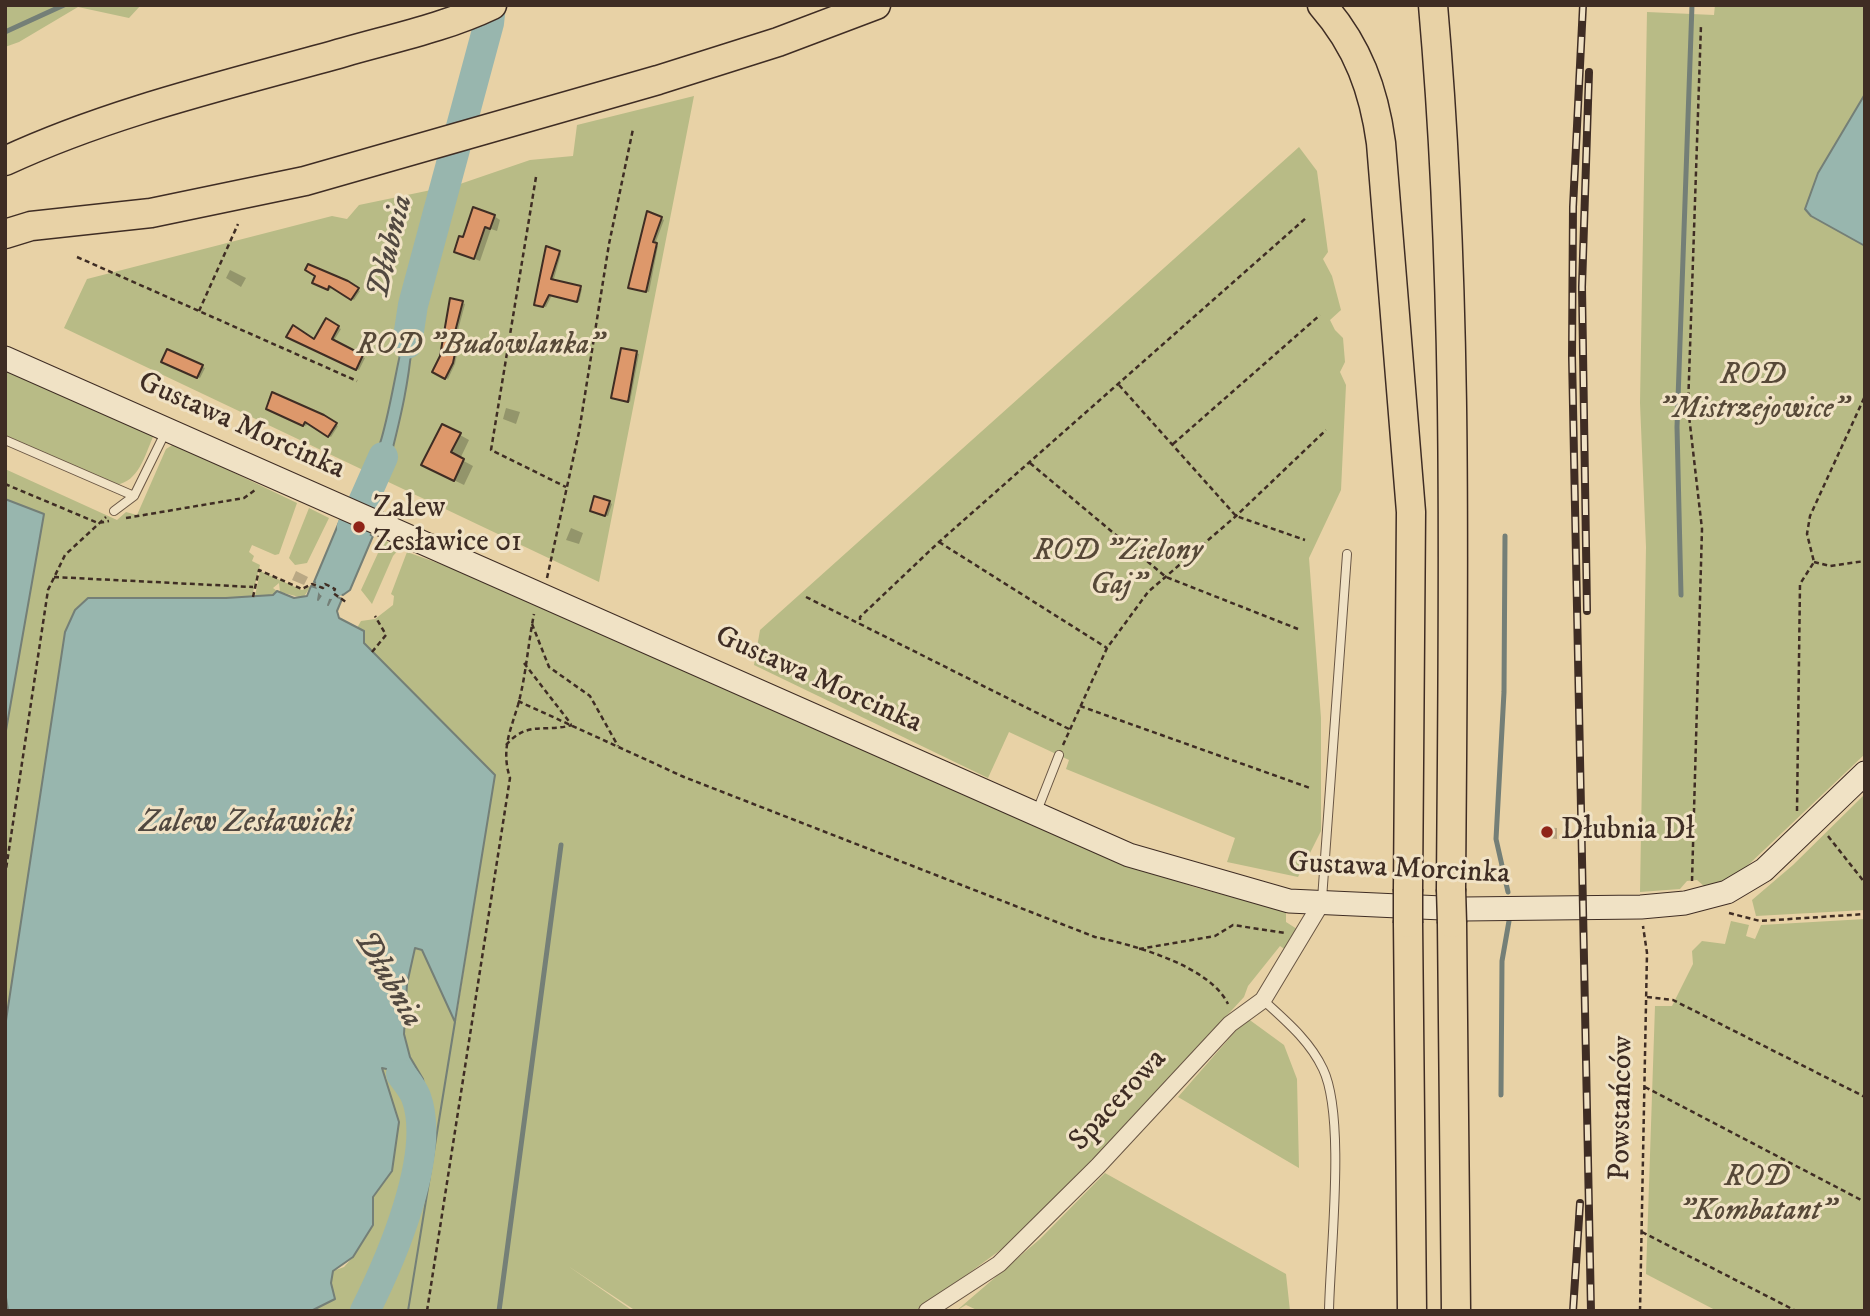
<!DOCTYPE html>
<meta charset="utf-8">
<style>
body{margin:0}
#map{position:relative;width:1870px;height:1316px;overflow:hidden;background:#e8d2a6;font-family:"IM FELL DW Pica",serif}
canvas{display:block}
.frame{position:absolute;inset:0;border:7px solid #3f2d24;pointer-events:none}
</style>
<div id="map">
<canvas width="1870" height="1316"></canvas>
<div class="frame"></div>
</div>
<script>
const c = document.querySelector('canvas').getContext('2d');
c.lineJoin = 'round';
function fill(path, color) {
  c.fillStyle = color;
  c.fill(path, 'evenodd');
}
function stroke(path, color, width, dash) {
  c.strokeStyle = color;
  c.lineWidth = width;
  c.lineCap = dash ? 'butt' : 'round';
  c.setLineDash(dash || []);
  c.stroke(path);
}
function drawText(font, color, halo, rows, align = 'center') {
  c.font = font + ' "IM FELL DW Pica",serif';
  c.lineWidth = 6;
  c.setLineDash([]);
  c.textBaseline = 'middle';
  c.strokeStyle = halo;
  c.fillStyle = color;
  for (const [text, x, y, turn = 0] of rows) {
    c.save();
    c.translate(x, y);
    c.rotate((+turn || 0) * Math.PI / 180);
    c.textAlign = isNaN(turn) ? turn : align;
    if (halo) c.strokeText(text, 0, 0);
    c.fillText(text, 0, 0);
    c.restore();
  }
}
fill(new Path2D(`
 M5 5H141L129 18 78 7 19 42 5 47Z
 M1715 5H1865V754L1745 868 1723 881 1705 887 1697 880 1687 881 1680 889 1640 892 1646 547 1640 403 1647 12 1714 15Z
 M694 96 599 582 64 328 87 279 332 216 347 219 359 205 460 184 530 160 573 156 577 125Z
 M1299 147 1317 171 1328 252 1323 259 1332 276 1341 310 1330 320 1335 330 1343 338 1345 362 1340 372 1346 385 1341 490 1309 558 1321 718V831L1298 877 1227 862 1235 838 1066 769 1069 760 1009 732 988 778 754 665 760 630Z
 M5 370 150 432 153 437C144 457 139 481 116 485L5 435Z
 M174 444 297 503 279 554 275 555 252 545 249 552 254 556 252 561 260 565 252 596 75 610 65 632 5 1027V736L44 514 5 499V469L117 520 126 512 137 515 166 449Z
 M309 508 329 518 307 563 295 565 289 558Z
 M384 540 400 548 393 556 372 604 361 590Z
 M407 552 449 567 456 565 1099 853 1194 887 1286 911V922L1297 929 1286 950 1280 946 1248 986 1244 997 1094 1159 1010 1243 917 1311H636L568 1266 633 1311H311L331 1283 333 1271 344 1267 353 1257 373 1225V1197L392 1171 399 1122 381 1068 391 1070 413 1106 428 1112 423 1079 410 1057 404 1034 407 984 415 947 422 949 456 1020 495 775 364 643V631L357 628 361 621 375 619 393 605 394 596 391 594Z
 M260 571 302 590 311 586 303 598 280 592 279 583 273 588 277 591 273 595 255 596Z
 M1865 794V910L1756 916 1752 900 1793 865Z
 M1865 919V1311H1717L1646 1274 1655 1006H1672L1693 964 1692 951 1702 941 1725 944 1731 921 1749 925 1746 936 1755 939 1761 925Z
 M1247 1018 1284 1045 1297 1079 1299 1168 1178 1097Z
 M1105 1173 1286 1274 1290 1311H979L966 1305 956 1311 1040 1239Z`), '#b8bb86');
const water = new Path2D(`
 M1865 94V246L1811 216 1805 209 1818 173Z
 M413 305C415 371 396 437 379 501L359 492C392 438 392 366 413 305Z
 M5 499 44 514 5 736Z
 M340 520 373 536 350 590 343 595 335 591 337 585 329 580 351 530 349 529 322 585 314 582Z
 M311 586 320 589 318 600 326 588 333 591 328 605 333 595 342 599 337 611 339 618 364 631V643L495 775 408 1311 455 1022 422 950 415 948 407 984 404 1034 410 1057 423 1079 428 1112 413 1107 391 1070 382 1068 399 1122 392 1171 373 1197V1225L353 1257 333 1271 331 1283 335 1299 311 1311H8L5 1291V1027L65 632 75 610 88 598H226L273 595 277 591 294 598 307 596Z`);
fill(water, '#98b6ae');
stroke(water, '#747f77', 2);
fill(new Path2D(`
 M494 216 500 220 497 231 491 229 480 261 462 254 464 239Z
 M661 218 664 220 655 244 658 246 649 292 633 289Z
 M559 252 561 254 553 282 582 289 579 302 552 295 546 307 538 305Z
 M309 266 360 291 354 300 332 286 330 290 314 282 317 276Z
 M230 270 246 278 241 287 226 278Z
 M451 300 465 304 457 334 461 337 455 364 448 379 434 372 441 357Z
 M326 321 341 329 333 342 365 358 359 370 288 336 315 341Z
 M168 351 205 368 200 378 163 361Z
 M636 353 639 354 630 402 615 399Z
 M273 395 338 426 331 437 308 422 306 426 271 410Z
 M506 408 520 412 516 424 503 419Z
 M460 435 469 440 460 459 473 466 464 485 433 470Z
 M609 502 612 504 608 516 594 512Z
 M571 528 583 533 579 544 566 540Z
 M296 571 308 577 304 585 292 580Z
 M1541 827 1557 828V839L1541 837Z`), '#0003');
stroke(new Path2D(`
 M5 32 64 5
 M1505 536 1504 692 1496 839 1508 892
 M1681 595 1677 427 1692 5
 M1501 1095 1502 961 1509 921
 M499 1311 561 845`), '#747f77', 5);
stroke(new Path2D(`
 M407 344 413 305 489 23 491 5
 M331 584 355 532 352 527 383 457
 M365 1311C391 1259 437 1154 416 1097 413 1089 406 1081 401 1074`), '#98b6ae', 30);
const building = new Path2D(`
 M473 207 495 215 490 229 485 227 474 259 454 252 459 236 463 237Z
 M647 211 662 217 653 242 657 243 646 292 628 288Z
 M546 246 560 251 551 279 581 286 577 302 549 295 543 307 534 305Z
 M308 264 348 281 359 288 351 300 329 286 328 290 312 283 315 276 305 270Z
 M450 298 463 301 455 332 459 334 453 363 445 379 432 372 440 356Z
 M326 318 339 326 332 339 363 355 356 370 286 337 293 325 314 339Z
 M621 348 637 351 628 402 611 398Z
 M167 349 203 365 197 378 161 362Z
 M272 392 324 415 337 423 328 437 305 422 303 426 266 409Z
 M442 424 461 433 451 452 464 459 454 481 421 465Z
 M594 496 610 501 605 516 590 511Z`);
fill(building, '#dd986b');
stroke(building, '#3f2d24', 2);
const lane = new Path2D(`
 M5 440 134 496 166 431
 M114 511 134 496
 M1037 811 1059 755
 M1322 899 1347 554
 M1263 1000C1286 1021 1310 1041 1323 1069 1346 1117 1330 1253 1329 1311`);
const street = new Path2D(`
 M927 1311 999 1264 1098 1166 1230 1024 1263 1000 1322 902`);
const secondary = new Path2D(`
 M5 358 1129 855 1289 901 1464 909 1641 907 1685 903 1727 892 1764 870 1865 773`);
const highway = new Path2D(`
 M1322 5C1358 46 1374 91 1381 143L1411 512 1408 889
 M1433 5C1459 299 1453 595 1451 889
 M5 161C113 111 231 84 345 52 394 38 446 27 492 5
 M5 234 31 226 151 213 305 181 658 80 778 42 876 5
 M1408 923 1412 1311
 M1452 923 1456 1311`);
stroke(lane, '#695644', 10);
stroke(street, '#695644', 18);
stroke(secondary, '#3f2d24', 25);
stroke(highway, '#3f2d24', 31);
stroke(new Path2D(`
 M536 177 491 450 566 487
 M77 257 357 381
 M199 311 238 224
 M1119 385 1236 516 1305 540
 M1173 444 1320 315
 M1030 463 1166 577 1298 629
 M5 484 98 523 109 521
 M126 518 244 498 255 490
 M939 542 1107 648
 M1814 562 1830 566 1865 561
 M54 577 253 587
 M547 578 579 432 609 244 633 129
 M253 597 259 570 302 589 312 584 323 588 325 584 335 589 333 593 346 602
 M806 597 860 624
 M532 624 549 667 590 696 618 746
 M372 652 386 635 375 616
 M524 663 571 724
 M518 701 684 777 1095 937C1134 945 1210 966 1228 1004
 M1080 706 1310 788
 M1069 729 860 624V617L939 542 1306 218
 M506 745C528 720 544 733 572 725
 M1063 745 1107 648 1148 592 1236 516 1326 430
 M1797 811 1800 584 1814 562 1807 534 1810 516 1865 396
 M1828 836 1865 883
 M5 876 48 590 65 555 106 517
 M1692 881 1702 529 1688 407 1701 25
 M1729 913 1760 921 1865 914
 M1139 949 1215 936 1233 925 1285 933
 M1647 997 1673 1000 1865 1097
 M1645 1087 1865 1202
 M1642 1232 1796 1311
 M427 1311 510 778C501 750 510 732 518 705 526 676 528 644 534 614
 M1640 1311 1647 953 1643 926`), '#3f2d24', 2.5, [5, 3.5]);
stroke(lane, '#f0e2c5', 8);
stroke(street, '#f0e2c5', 16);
stroke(secondary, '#f0e2c5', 23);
stroke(highway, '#e8d2a6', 28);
const rail = new Path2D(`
 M1583 5 1573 207 1572 356 1591 1311
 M1587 611 1582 287 1589 72
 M1573 1311 1580 1203`);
stroke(rail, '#3f2d24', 8);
stroke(rail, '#f0e2c5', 5, [16]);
const highwayBridge = new Path2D(`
 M1451 889 1452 923
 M1408 923V889`);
stroke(highwayBridge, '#3f2d24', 31, []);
stroke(highwayBridge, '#e8d2a6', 28);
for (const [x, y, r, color] of [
 [359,527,7,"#8f2418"],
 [1547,832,7,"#8f2418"]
]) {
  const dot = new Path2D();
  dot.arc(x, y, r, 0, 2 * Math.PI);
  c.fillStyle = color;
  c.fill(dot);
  stroke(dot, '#f0e2c5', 2.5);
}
drawText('italic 30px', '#574938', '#f0e2c5', [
 ["ROD \"Budowlanka\"",480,347],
 ["ROD",1753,377],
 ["\"Mistrzejowice\"",1753,411],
 ["ROD \"Zielony",1118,553],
 ["Gaj\"",1118,587],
 ["ROD",1757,1179],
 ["\"Kombatant\"",1757,1213]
]);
drawText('30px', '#3f2d24', '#f0e2c5', [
 ["Gustawa Morcinka",241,427,24],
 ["Gustawa Morcinka",818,681,24],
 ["Gustawa Morcinka",1399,870,3],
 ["Spacerowa",1119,1101,-47],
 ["Powstańców",1623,1108,-89]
]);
drawText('30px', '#3f2d24', '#f0e2c5', [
 ["Zalew",373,510],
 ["Zesławice 01",373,544],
 ["Dłubnia Dł",1561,832]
], 'left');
drawText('italic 32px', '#514840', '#f0e2c5', [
 ["Dłubnia",392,247,-76],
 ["Zalew Zesławicki",246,824],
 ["Dłubnia",387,980,60]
]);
</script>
